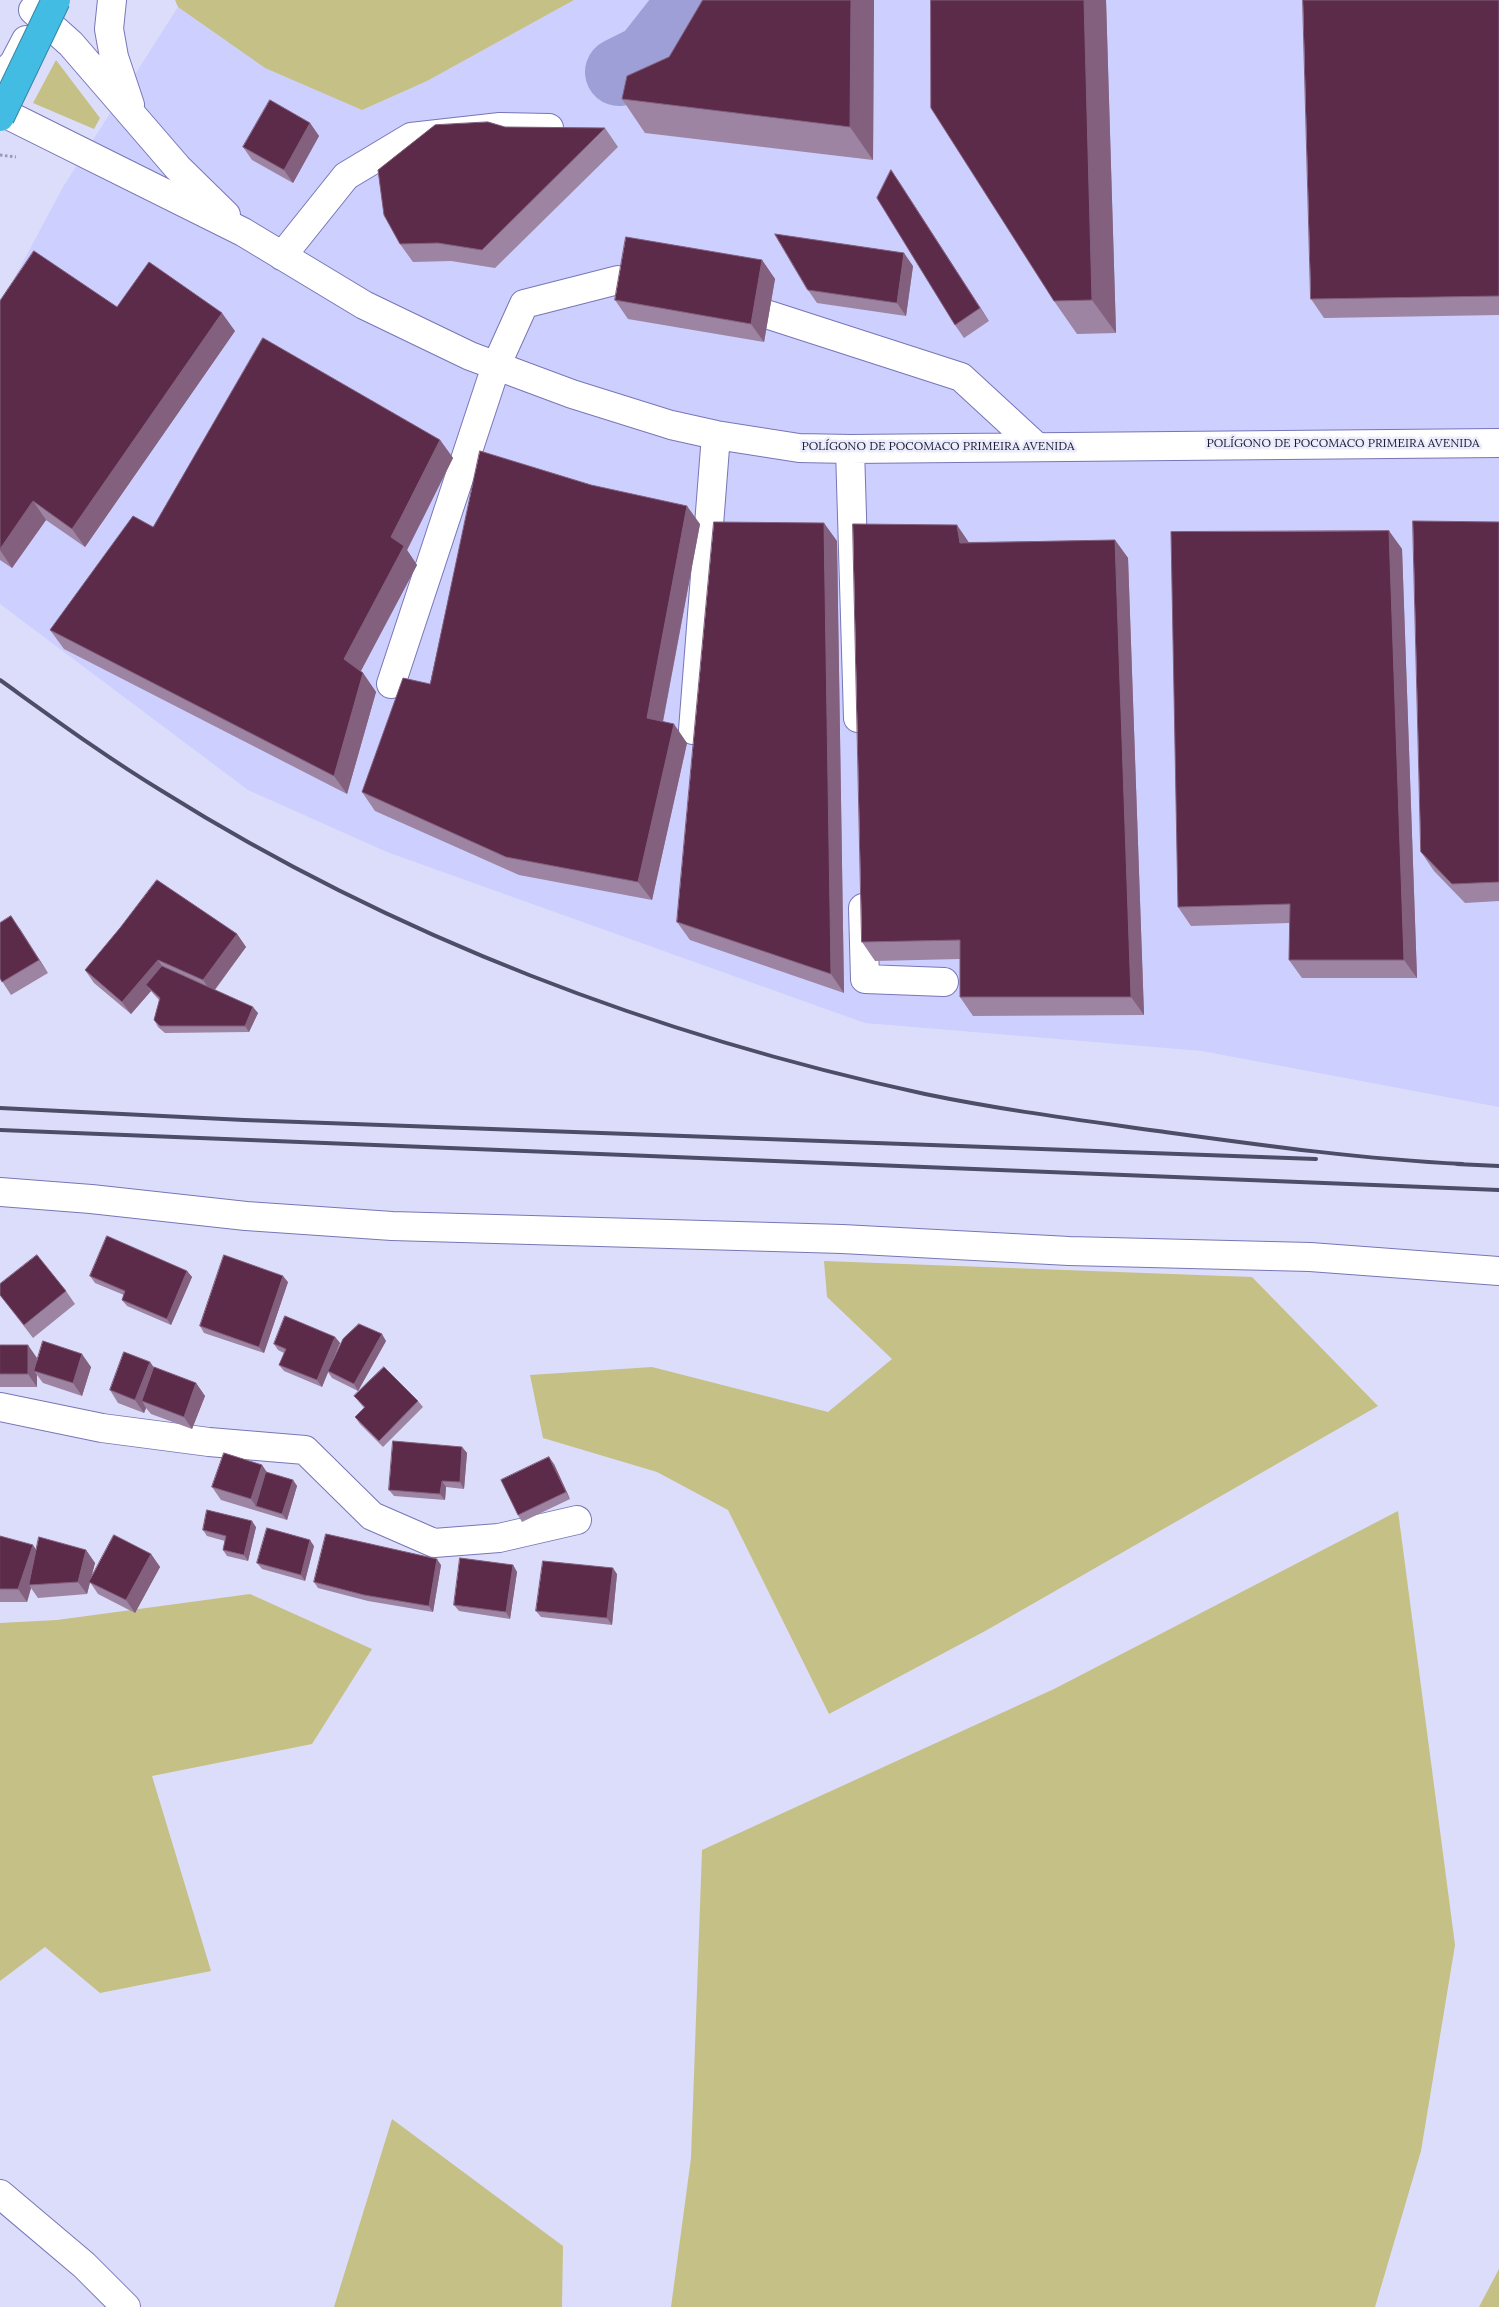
<!DOCTYPE html>
<meta charset="utf-8">
<style>
body{margin:0}
canvas{display:block;background:#dcddfa}
</style>
<canvas width="1499" height="2307"></canvas>
<script>
const c = document.querySelector('canvas').getContext('2d');
c.lineJoin = 'round';
function fill(path, color) {
  c.fillStyle = color;
  c.fill(path, 'evenodd');
}
function stroke(path, color, width, dash) {
  c.strokeStyle = color;
  c.lineWidth = width;
  c.lineCap = dash ? 'butt' : 'round';
  c.setLineDash(dash || []);
  c.stroke(path);
}
function drawText(font, color, halo, rows, align = 'center') {
  c.font = font + ' Lora,serif';
  c.lineWidth = 5;
  c.setLineDash([]);
  c.textBaseline = 'middle';
  c.strokeStyle = halo;
  c.fillStyle = color;
  for (const [text, x, y, turn = 0] of rows) {
    c.save();
    c.translate(x, y);
    c.rotate((+turn || 0) * Math.PI / 180);
    c.textAlign = isNaN(turn) ? turn : align;
    if (halo) c.strokeText(text, 0, 0);
    c.fillText(text, 0, 0);
    c.restore();
  }
}
fill(new Path2D(`
 M574 0H1499V1107L1202 1051 865 1023 387 852 248 790 0 604V305L63 187 178 7 265 68 362 110 427 81Z`), '#cdcffe');
fill(new Path2D(`
 M175 0H574L427 81 362 110 265 68 178 7Z
 M56 60 100 118 94 129 33 103Z
 M824 1261 1252 1277 1378 1406 987 1630 829 1714 728 1510 657 1472 543 1438 530 1375 652 1367 828 1412 892 1359 827 1297Z
 M1398 1511 1455 1945 1421 2151 1375 2307H671L691 2158 702 1850 1054 1689Z
 M250 1594 372 1649 312 1744 152 1776 211 1971 100 1993 45 1947 0 1981V1623L57 1620Z
 M392 2119 563 2246 562 2307H334Z
 M1499 2269V2307H1479Z`), '#c5c085');
stroke(new Path2D(`
 M619 72 647 58 687 7 690 0`), '#9e9fd7', 68);
const minor = new Path2D(`
 M112 0 109 29 114 57 130 105
 M33 10 71 44 178 168 226 215
 M0 77 14 63 26 40
 M0 111 243 232 364 305 470 356 572 394 671 425 716 435 799 448 850 449 1499 443
 M282 256 346 176 411 137 500 127 549 128
 M769 315 961 377 1037 447
 M850 449 858 718
 M391 684 496 366 524 304 618 280 634 284
 M693 730 716 435
 M863 908 865 979 944 982
 M0 1192 91 1199 246 1216 392 1226 842 1239 1069 1251 1310 1257 1499 1271
 M0 1407 102 1428 209 1442 305 1450 372 1516 434 1543 499 1538 577 1520
 M0 2194 84 2265 126 2307`);
stroke(minor, '#7776b7', 30);
stroke(new Path2D(`
 M0 155 16 157`), '#9899b5', 3, [2.5, 2.5]);
stroke(minor, '#fff', 28);
stroke(new Path2D(`
 M0 680C53 718 106 757 162 791 395 937 657 1036 925 1094 1002 1110 1080 1120 1158 1131 1260 1145 1360 1159 1463 1164
 M0 1108 244 1120 1316 1159
 M0 1130 1499 1190
 M1456 1164 1499 1166`), '#4d4d67', 4);
const highwayBridge = new Path2D(`
 M0 117 56 0`);
stroke(highwayBridge, '#3684a6', 30, []);
stroke(highwayBridge, '#43bce3', 28);
fill(new Path2D(`
 M703 0H874L873 160 645 133 622 99 669 57Z
 M931 0H1106L1116 333 1077 334 1054 301Z
 M1499 0V315L1324 318 1311 299Z
 M310 123 319 136 293 183 252 160 243 147Z
 M505 127 605 128 618 147 495 268 451 261 413 262 400 244Z
 M891 170 989 321 964 338 955 325Z
 M762 260 775 279 764 342 628 319 615 300Z
 M913 266 906 316 817 303 808 290Z
 M0 301 117 307 235 331 85 547 46 520 12 568 0 560Z
 M440 440 453 458 407 550 417 565 361 671 363 673 376 692 347 794 64 649 50 630 153 527Z
 M1499 522V901L1465 903 1434 871 1421 852Z
 M700 524 663 722 687 743 652 900 519 875 375 811 362 792 430 684Z
 M1389 531 1402 549 1417 978H1302L1289 960V923L1191 926 1178 907Z
 M1115 540 1128 558 1144 1015 973 1016 960 997V959L875 961 862 942 969 542Z
 M837 541 844 993 690 940 677 922Z
 M20 929 48 973 11 995 0 978Z
 M237 934 246 947 215 990 258 1013 249 1032 165 1033 158 1027 154 1020 159 1000 151 991 131 1014 94 983 85 970Z
 M187 1271 192 1277 171 1325 127 1306 122 1300 124 1295 95 1283 90 1276Z
 M288 1282 264 1353 204 1333 200 1326Z
 M0 1284 66 1291 75 1304 33 1338 0 1295Z
 M335 1337 340 1343 329 1368 386 1341 358 1391 332 1378 328 1372 322 1387 284 1371 279 1365 284 1353 278 1350 274 1344Z
 M0 1345 37 1358V1362L91 1367 82 1396 43 1383 37 1375V1387H0Z
 M150 1362 154 1368 196 1383 205 1396 192 1429 151 1414 146 1408 144 1413 118 1403 110 1390Z
 M354 1396 418 1401 423 1407 383 1447 360 1424 355 1417 364 1408Z
 M462 1447 467 1453 464 1489 446 1487 445 1500 394 1496 389 1490Z
 M554 1464 570 1499 522 1522 518 1515Z
 M262 1465 266 1472 293 1480 297 1486 287 1520 221 1500 212 1487Z
 M256 1527 248 1561 227 1556 223 1550 225 1541 207 1536 203 1530Z
 M0 1536 36 1550H86L95 1563 90 1580 151 1554 160 1567 135 1613 98 1594 90 1582 87 1594 38 1598 31 1588 27 1602H0Z
 M314 1546 305 1581 262 1569 257 1563Z
 M441 1565 433 1612 368 1601 318 1588 314 1582Z
 M513 1565 517 1572 510 1619 459 1611 454 1605Z
 M617 1574 612 1625 541 1617 536 1611Z`), '#9c84a2');
fill(new Path2D(`
 M851 0H874L873 160 850 127Z
 M1084 0H1106L1116 333 1092 300Z
 M310 123 319 136 293 183 284 170Z
 M891 170 900 183 989 321 980 308Z
 M904 253 913 266 906 316 897 303Z
 M762 260 775 279 764 342 751 324Z
 M222 313 235 331 85 547 72 529Z
 M440 440 453 458 407 550 417 565 357 678 344 659 391 537Z
 M33 501 46 520 12 568 0 550V549Z
 M687 506 700 524 660 736 647 718Z
 M824 523 837 541 844 993 831 974Z
 M957 525 970 544 960 543Z
 M1389 531 1402 549 1417 978 1404 960Z
 M1115 540 1128 558 1144 1015 1131 997Z
 M363 673 376 692 347 794 334 776Z
 M674 724 687 743 652 900 638 882Z
 M11 916 20 929 48 973 39 960Z
 M237 934 246 947 212 993 203 980Z
 M158 960 167 973 146 985 151 991 131 1014 122 1002Z
 M253 1007 258 1013 249 1032 245 1026Z
 M187 1271 192 1277 171 1325 167 1319Z
 M283 1276 288 1282 264 1353 259 1347Z
 M382 1334 386 1341 358 1391 354 1384Z
 M335 1337 340 1343 322 1387 317 1380Z
 M28 1345 37 1358V1371H34L37 1375V1387L28 1374Z
 M82 1354 91 1367 82 1396 73 1383Z
 M150 1362 159 1375 142 1401 146 1408 144 1413 135 1400Z
 M196 1383 205 1396 192 1429 184 1417Z
 M462 1447 467 1453 464 1489 460 1482Z
 M549 1457 554 1464 570 1499 566 1492Z
 M262 1465 271 1478 256 1506 251 1499Z
 M293 1480 297 1486 287 1520 282 1514Z
 M442 1481 446 1487 445 1500 440 1494Z
 M252 1521 256 1527 248 1561 244 1555Z
 M310 1540 314 1546 305 1581 301 1575Z
 M33 1545 42 1558 29 1585 31 1588 27 1602 18 1589Z
 M86 1550 95 1563 87 1594 78 1582Z
 M151 1554 160 1567 135 1613 126 1600Z
 M437 1559 441 1565 433 1612 429 1606Z
 M513 1565 517 1572 510 1619 506 1612Z
 M613 1568 617 1574 612 1625 607 1618Z`), '#82607e');
const building = new Path2D(`
 M703 0H851L850 127 622 99 627 76 669 57Z
 M931 0H1084L1092 300 1054 301 931 108Z
 M1303 0H1499V296L1311 299Z
 M270 100 310 123 284 170 243 147Z
 M488 122 505 127 605 128 482 250 438 243 400 244 384 215 378 170 435 125Z
 M891 170 980 308 955 325 877 198Z
 M775 234 904 253 897 303 808 290Z
 M626 237 762 260 751 324 615 300Z
 M34 251 117 307 149 262 222 313 72 529 33 501 0 549V301Z
 M263 338 440 440 391 537 404 546 344 659 363 673 334 776 50 630 133 516 153 527Z
 M480 451 591 485 687 506 647 718 674 724 638 882 506 857 362 792 403 678 430 684Z
 M1413 521 1499 522V882L1452 884 1421 852Z
 M714 522 824 523 831 974 677 922Z
 M853 524 957 525 960 543 1115 540 1131 997H960V940L862 942Z
 M1389 531 1404 960H1289L1290 904 1178 907 1171 532Z
 M157 880 237 934 203 980 158 960 122 1002 85 970 120 928Z
 M11 916 39 960 2 982 0 978V923Z
 M162 966 253 1007 245 1026H160L154 1020 160 998 146 985Z
 M107 1236 187 1271 167 1319 122 1300 125 1291 90 1276Z
 M37 1255 66 1291 24 1325 0 1295V1284Z
 M224 1255 283 1276 259 1347 200 1326Z
 M285 1316 335 1337 317 1380 279 1365 286 1349 274 1344Z
 M359 1324 382 1334 354 1384 328 1371 343 1339Z
 M43 1341 82 1354 73 1383 34 1371Z
 M0 1345H28V1374H0Z
 M124 1352 150 1362 135 1400 110 1390Z
 M154 1367 196 1383 184 1417 142 1401Z
 M384 1367 418 1401 379 1441 355 1417 365 1407 354 1396Z
 M393 1441 462 1447 460 1482 442 1481 440 1494 389 1490Z
 M224 1453 262 1465 251 1499 212 1487Z
 M549 1457 566 1492 518 1515 501 1480Z
 M266 1472 293 1480 282 1514 256 1506Z
 M207 1510 252 1521 244 1555 223 1550 226 1536 203 1530Z
 M267 1528 310 1540 301 1575 257 1563Z
 M326 1534 437 1559 429 1606 364 1595 314 1582Z
 M114 1535 151 1554 126 1600 89 1582Z
 M0 1536 33 1545 18 1589H0Z
 M39 1537 86 1550 78 1582 29 1585Z
 M460 1558 513 1565 506 1612 454 1605Z
 M543 1561 613 1568 607 1618 536 1611Z`);
fill(building, '#5b2b49');
stroke(building, '#82607e', 1);
drawText('12px', '#1d1c36', '#ebecfb', [
 ["POLÍGONO DE POCOMACO PRIMEIRA AVENIDA",1343,444],
 ["POLÍGONO DE POCOMACO PRIMEIRA AVENIDA",938,447]
]);
</script>
